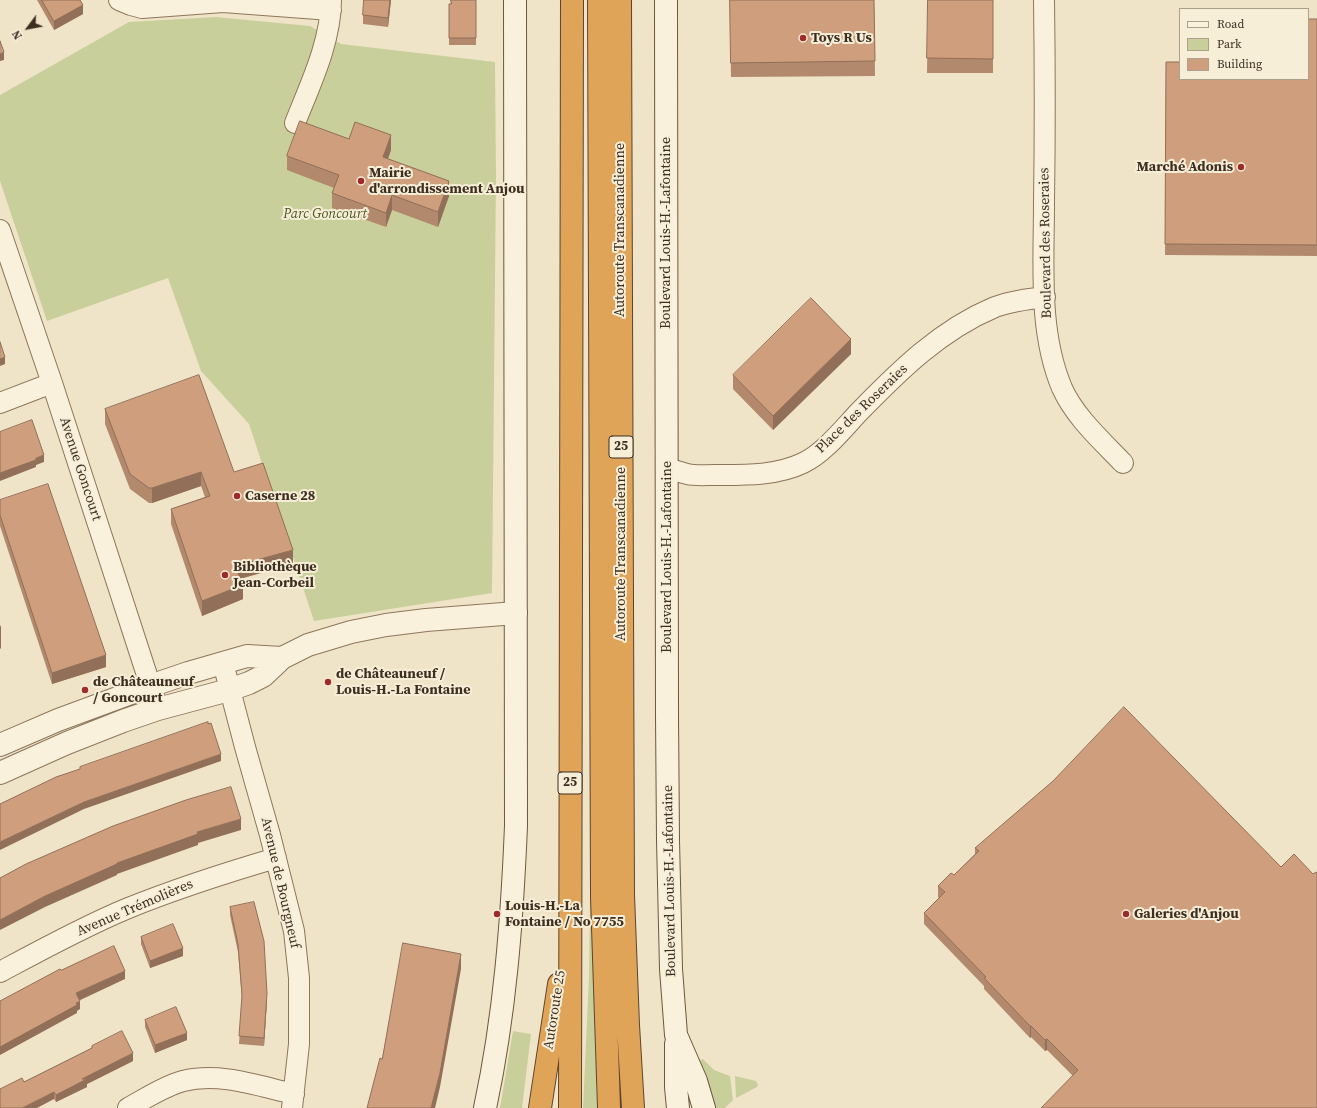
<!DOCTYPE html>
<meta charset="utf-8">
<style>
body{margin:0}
#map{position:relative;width:1317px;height:1108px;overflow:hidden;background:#f0e4c8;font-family:"Source Serif 4",serif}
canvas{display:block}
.legend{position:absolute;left:1179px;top:8px;width:130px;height:72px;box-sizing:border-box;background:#f7eed8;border:1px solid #ada18e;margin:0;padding:5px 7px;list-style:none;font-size:12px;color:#3d2e20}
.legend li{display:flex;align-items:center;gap:8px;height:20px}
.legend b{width:20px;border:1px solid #ada18e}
.north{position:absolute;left:8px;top:8px;width:40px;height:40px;-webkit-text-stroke:3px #f7eed8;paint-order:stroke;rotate:238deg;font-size:11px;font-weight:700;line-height:16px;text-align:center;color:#3d2e20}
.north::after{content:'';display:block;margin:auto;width:14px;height:18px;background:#3d2e20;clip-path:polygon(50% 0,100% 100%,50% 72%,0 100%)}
</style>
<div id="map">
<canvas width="1317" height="1108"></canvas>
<ul class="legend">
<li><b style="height:5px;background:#faf1dc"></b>Road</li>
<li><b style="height:11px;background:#c9cf9b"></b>Park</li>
<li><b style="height:11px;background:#cf9f7d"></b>Building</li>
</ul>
<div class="north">N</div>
</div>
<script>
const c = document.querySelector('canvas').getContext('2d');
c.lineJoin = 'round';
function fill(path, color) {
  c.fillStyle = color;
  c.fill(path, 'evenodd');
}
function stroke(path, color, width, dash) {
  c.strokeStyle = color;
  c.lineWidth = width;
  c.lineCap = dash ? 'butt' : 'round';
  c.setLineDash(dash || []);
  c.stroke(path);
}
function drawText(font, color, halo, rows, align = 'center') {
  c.font = font + ' "Source Serif 4",serif';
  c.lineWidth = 4;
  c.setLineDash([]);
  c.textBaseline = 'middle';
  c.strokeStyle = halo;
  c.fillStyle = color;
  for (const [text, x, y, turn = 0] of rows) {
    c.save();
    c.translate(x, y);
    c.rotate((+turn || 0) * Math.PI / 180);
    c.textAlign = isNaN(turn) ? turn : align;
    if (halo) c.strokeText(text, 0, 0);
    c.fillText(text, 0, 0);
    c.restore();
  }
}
fill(new Path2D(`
 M216 17 310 26 341 44 495 62 496 177 492 593 314 621 249 424 201 371 168 278 47 321 0 181V95L129 22Z
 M590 894H594V985L597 1108H583L589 977Z
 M513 1031 531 1034 522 1108H500Z
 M703 1059 714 1070 730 1076 733 1100 725 1108H715L700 1060Z
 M735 1076 756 1081 758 1085 757 1087 736 1098Z`), '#c9cf9b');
const minor = new Path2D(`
 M119 0 131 5 142 8 223 2 331 10
 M1044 0C1045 68 1045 135 1044 203 1044 264 1038 331 1062 388 1075 417 1101 440 1123 463
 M295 123C310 85 331 42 331 0
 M0 230 52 383 158 709
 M0 403 52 383
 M667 468C673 470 680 472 687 474 696 476 705 475 714 475 744 475 776 476 803 463 824 453 843 429 859 412 899 371 940 330 995 307 1011 301 1028 299 1045 297
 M223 663 245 747 270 835 294 931 299 978V1044L292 1108
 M0 972C41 950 83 927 126 909 175 889 225 873 276 858
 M128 1108C145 1099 164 1086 183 1081 220 1072 258 1086 294 1094`);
const tertiary = new Path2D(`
 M0 745 58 720 150 686 188 673 247 656 282 658
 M0 773 67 743 123 721 158 709 229 690 249 683 263 676 282 658 308 645 351 632 386 625 426 620 516 613`);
const secondary = new Path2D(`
 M666 0 667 715 668 840 671 969 676 1035 696 1081 704 1108
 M676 1044V1087L678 1108
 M485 1108C505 1015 512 921 516 826L515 0`);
const motorway = new Path2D(`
 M599 0 602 897 609 1108
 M620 0 623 895 628 1025 633 1108
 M540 1108 559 984
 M570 1108 572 0`);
stroke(minor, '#8d765c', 22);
stroke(tertiary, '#8d765c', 24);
stroke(secondary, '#6f573f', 24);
stroke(motorway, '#5b4430', 24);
stroke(minor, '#faf1dc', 20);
stroke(tertiary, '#faf1dc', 22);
stroke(secondary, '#faf1dc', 22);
stroke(motorway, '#e0a458', 22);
fill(new Path2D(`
 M37 0H80L83 14 54 30Z
 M364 0H391L388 27 363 24V15Z
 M476 0V45H449V4Z
 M730 0H874L875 76 731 77Z
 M928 0H993V73H927Z
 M1317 19V256L1165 255 1166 62 1308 79Z
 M391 150 388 159 449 196 438 227 392 210 386 227 332 208V193L334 188 287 170V156Z
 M851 354 773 430 733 389V375Z
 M105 409 234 472 293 564 240 579 243 599 202 616 171 524V509L205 497 201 486 152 503H149L130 489 105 424Z
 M0 500 106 667 52 684 0 526Z
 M975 848 1281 867 1073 1076 1047 1050 1045 1051 1031 1037 1030 1038 984 989V986L924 924V913L939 898 938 897V886L954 875 975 854Z
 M230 907 267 1000 264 1046 239 1044 242 999 238 952 230 915Z
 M141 937 183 956 150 968 141 944Z
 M145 1020 187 1040 155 1053 145 1027Z
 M92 1046 133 1061 87 1084V1087L56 1102 54 1099 24 1082 92 1048Z`), '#b2896c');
fill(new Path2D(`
 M390 0H391L388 27V18Z
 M83 5V14L54 30V21Z
 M4 52V60L0 61V54Z
 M391 135V150L383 172V157Z
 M449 181V196L438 227V212Z
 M392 195V210L386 227V213Z
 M851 339V354L773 430V416Z
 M5 357V364L0 366V359Z
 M44 455V462L36 465V467L0 481V473Z
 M201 472V486L152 503V488Z
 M293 550V564L235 580V566Z
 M243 585V599L202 616V601Z
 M1 625V648L0 649V627Z
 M106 655V667L52 684V673Z
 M221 754V761L84 809 0 850V842L84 802Z
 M241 819V830L198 843V845L117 874V875L45 907 0 930V920L45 896 117 863 197 832Z
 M183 948V956L150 968V961Z
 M461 954V969L440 1087 435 1108H431Z
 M125 971V979L76 1002V993Z
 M267 993V1000L264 1046V1038Z
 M80 1001V1009L77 1011V1013L0 1055V1047Z
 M1030 1026H1031V1037L1030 1038Z
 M187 1033V1040L155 1053V1045Z
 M1047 1039V1050L1045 1051V1040Z
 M133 1053V1061L87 1084V1087L56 1102V1095L82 1079Z
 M54 1092V1099L37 1108H22Z`), '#916f58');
const building = new Path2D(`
 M42 0H80L83 5 54 21Z
 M364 0H390L388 18 363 15Z
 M451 0H476V38H449V4H451Z
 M730 0H874L875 61 731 63Z
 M928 0H993V59L927 58Z
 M1308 19H1317V245L1165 244 1166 62H1180V79H1308Z
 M0 41 4 52 0 54Z
 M300 121 349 139 355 122 391 135 383 157 449 181 438 212 392 195 386 213 332 193 339 175 287 156Z
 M811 298 851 339 773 416 733 375Z
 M0 342 5 357 0 359Z
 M199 375 234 472 263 463 293 550 235 566 243 585 202 601 171 509 210 496 201 472 152 488H149L130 474 105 409Z
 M32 420 44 455 36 458V460L0 473V432Z
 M48 484 106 655 52 673 0 515V500Z
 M1124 707 1281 867 1294 854 1313 874 1316 872 1317 874V1108H1041L1078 1070 1047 1039 1045 1040 1031 1026H1030L984 978 986 977 924 913 945 892 938 886 951 873 954 875 979 851 975 848 1053 781Z
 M208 722V724L211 723 221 754 84 802 0 842V804L56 777 80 769V767Z
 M231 787 241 819 197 832 198 834 117 863V864L45 896 0 920V878L26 864 113 826 186 800Z
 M254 902 264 941 267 993 264 1038 239 1036 242 995 238 944 230 907Z
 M173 924 183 948 150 961 141 937Z
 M403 943 461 954 440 1073 431 1108H367L380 1058 382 1059Z
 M114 946 125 971 76 993 80 1001 76 1003 77 1005 0 1047V1001L60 969 61 970Z
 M176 1007 187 1033 155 1045 145 1020Z
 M122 1031 133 1053 82 1079H87L56 1095 54 1092 22 1108H0V1089L22 1078 24 1082 92 1048V1046Z`);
fill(building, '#cf9f7d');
stroke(building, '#916f58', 1);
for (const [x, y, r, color] of [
 [803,38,4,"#9e2a2b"],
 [1241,167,4,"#9e2a2b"],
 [361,181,4,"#9e2a2b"],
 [237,496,4,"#9e2a2b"],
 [225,575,4,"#9e2a2b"],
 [328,682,4,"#9e2a2b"],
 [85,690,4,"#9e2a2b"],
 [497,914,4,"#9e2a2b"],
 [1126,914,4,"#9e2a2b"]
]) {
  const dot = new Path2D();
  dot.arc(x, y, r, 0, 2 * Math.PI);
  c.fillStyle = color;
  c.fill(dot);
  stroke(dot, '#f7eed8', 1.5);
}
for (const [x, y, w] of [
 [621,447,24],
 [570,783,24]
]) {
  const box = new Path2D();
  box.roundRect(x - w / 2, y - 11, w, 22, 3);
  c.fillStyle = '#f7eed8';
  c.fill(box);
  stroke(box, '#3d2e20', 1);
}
drawText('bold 13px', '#3d2e20', null, [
 ["25",621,447],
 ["25",570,783]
]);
drawText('bold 14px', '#3d2e20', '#f7eed8', [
 ["Toys R Us",811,38],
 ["Marché Adonis",1233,167,"right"],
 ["Mairie",369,173],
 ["d'arrondissement Anjou",369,189],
 ["Caserne 28",245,496],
 ["Bibliothèque",233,567],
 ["Jean-Corbeil",233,583],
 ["de Châteauneuf /",336,674],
 ["Louis-H.-La Fontaine",336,690],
 ["de Châteauneuf",93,682],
 ["/ Goncourt",93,698],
 ["Louis-H.-La",505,906],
 ["Fontaine / No 7755",505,922],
 ["Galeries d'Anjou",1134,914]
], 'left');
drawText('italic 14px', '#4d5a26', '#f7eed8', [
 ["Parc Goncourt",325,214]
]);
drawText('14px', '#3d2e20', '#f7eed8', [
 ["Autoroute Transcanadienne",620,230,-90],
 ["Boulevard Louis-H.-Lafontaine",666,233,-90],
 ["Boulevard des Roseraies",1046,243,-91],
 ["Place des Roseraies",862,409,-44],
 ["Avenue Goncourt",80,469,72],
 ["Autoroute Transcanadienne",621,554,-90],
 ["Boulevard Louis-H.-Lafontaine",667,557,-90],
 ["Boulevard Louis-H.-Lafontaine",670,881,-91],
 ["Avenue de Bourgneuf",280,883,77],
 ["Avenue Trémolières",135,908,-23],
 ["Autoroute 25",555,1010,-81]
]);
</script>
